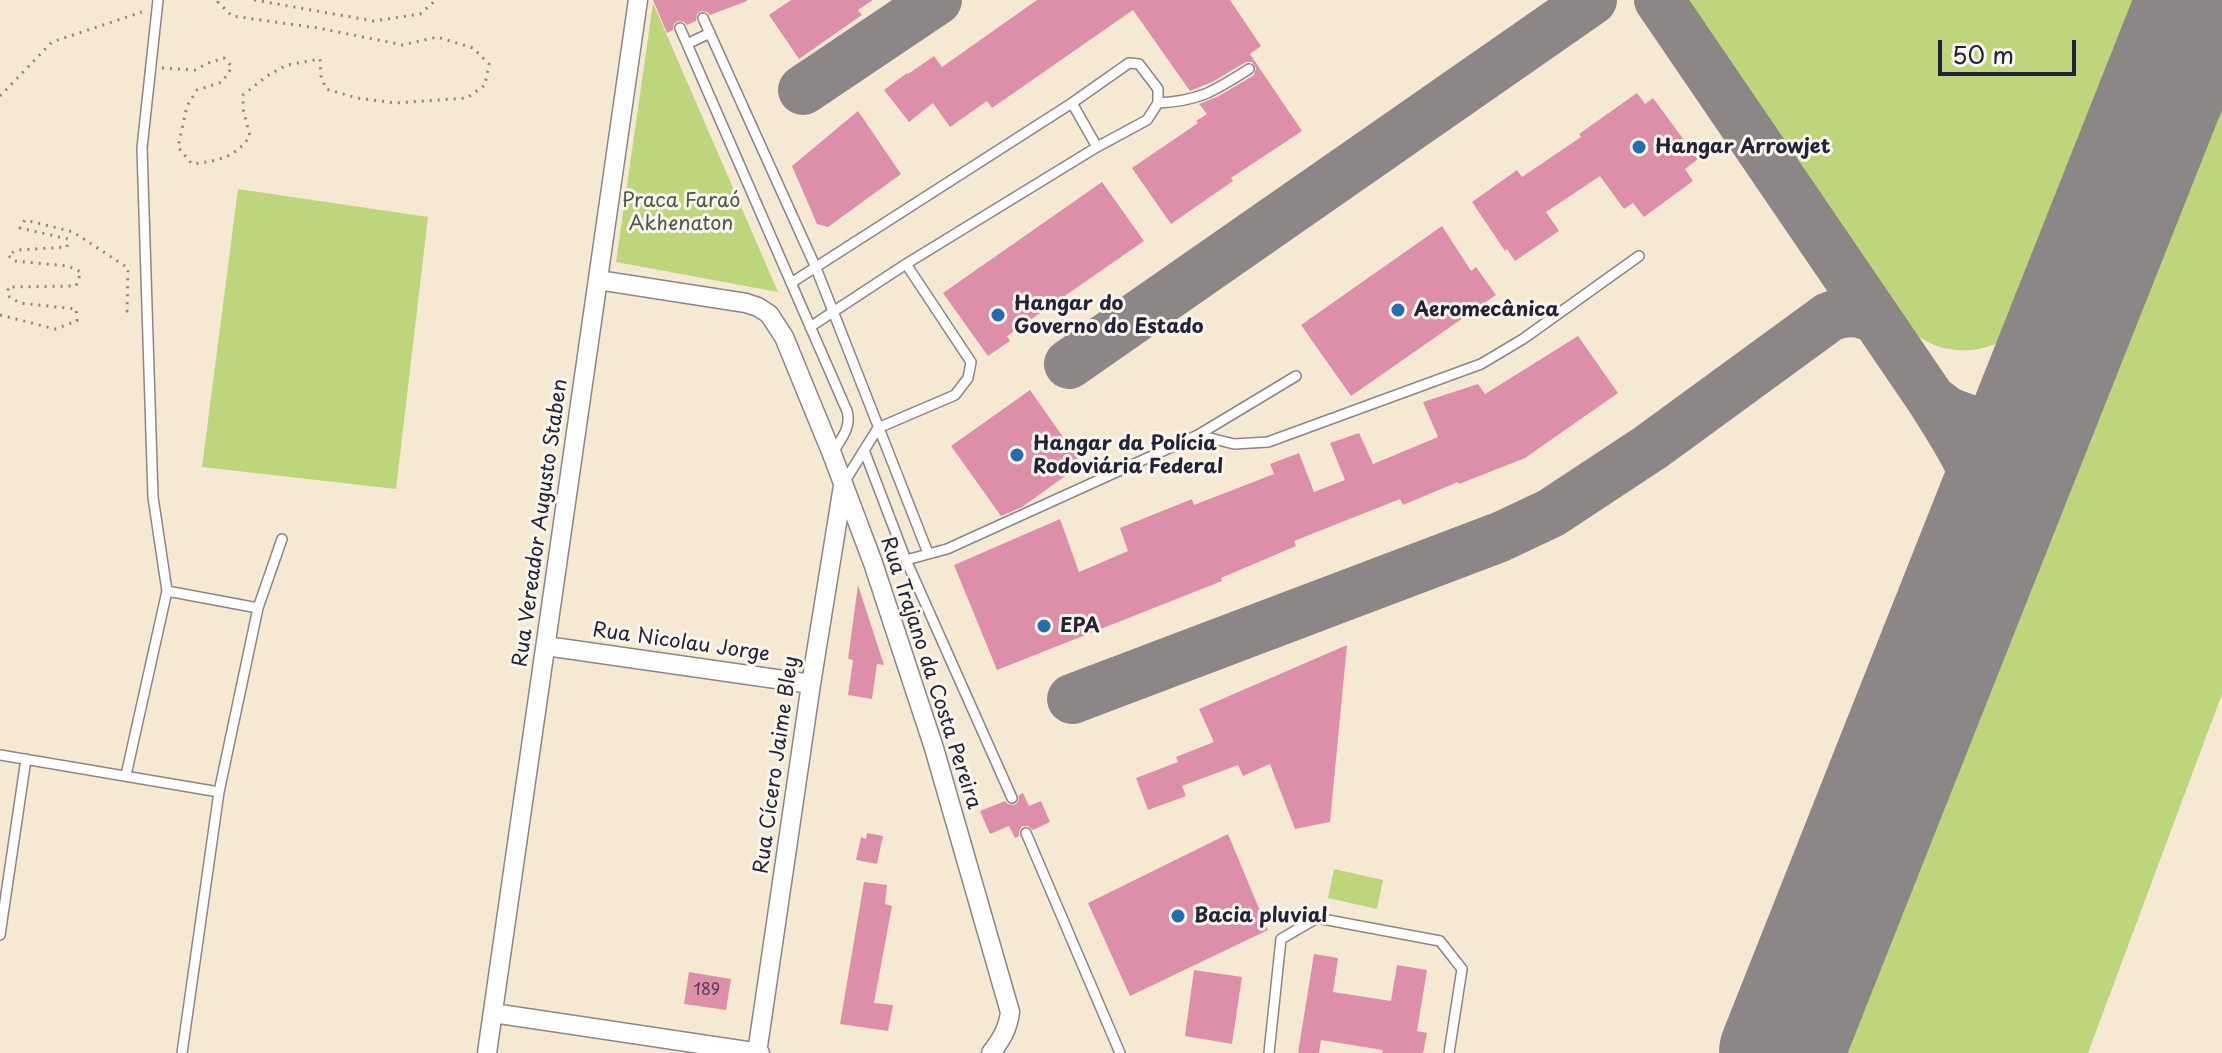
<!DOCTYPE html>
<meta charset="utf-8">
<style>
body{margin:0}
#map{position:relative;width:2222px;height:1053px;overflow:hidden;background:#f5e9d3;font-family:"Playpen Sans",sans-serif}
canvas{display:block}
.scale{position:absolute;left:1938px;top:40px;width:138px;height:36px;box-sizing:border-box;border:4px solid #22223b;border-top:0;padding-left:10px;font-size:24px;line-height:28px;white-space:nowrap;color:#22223b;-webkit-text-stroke:6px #fbf7ec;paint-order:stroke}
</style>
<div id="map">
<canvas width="2222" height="1053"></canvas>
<div class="scale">50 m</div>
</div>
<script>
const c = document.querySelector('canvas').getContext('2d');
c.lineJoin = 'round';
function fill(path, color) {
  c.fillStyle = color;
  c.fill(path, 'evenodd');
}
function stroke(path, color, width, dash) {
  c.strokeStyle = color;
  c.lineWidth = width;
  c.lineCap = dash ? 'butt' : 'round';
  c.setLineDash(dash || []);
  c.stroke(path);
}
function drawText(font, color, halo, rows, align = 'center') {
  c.font = font + ' "Playpen Sans",sans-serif';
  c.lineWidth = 6;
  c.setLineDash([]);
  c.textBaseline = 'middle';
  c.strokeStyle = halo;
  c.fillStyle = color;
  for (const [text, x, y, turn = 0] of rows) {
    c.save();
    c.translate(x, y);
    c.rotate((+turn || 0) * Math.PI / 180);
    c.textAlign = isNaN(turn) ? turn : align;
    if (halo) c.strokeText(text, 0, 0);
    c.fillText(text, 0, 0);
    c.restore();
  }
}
fill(new Path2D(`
 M1685 0H2149L2029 312C2024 319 2020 326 2014 332 1988 356 1942 356 1915 334 1909 329 1904 321 1898 315Z
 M653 3 778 292 616 262Z
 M2222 58V694L2088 1053H1820Z
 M238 189 428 217 396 489 202 467Z
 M1334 869 1383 880 1377 909 1328 898Z`), '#bdd67c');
stroke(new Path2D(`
 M1659 0 1931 399C1946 423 1978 470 1980 498 1982 521 1978 544 1974 567
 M803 90 937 0
 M1069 364 1592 0
 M1931 399 1948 412 1972 421 1999 419 2023 409 2049 378
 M1072 699 1500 537 1551 513 1651 447 1829 317C1847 310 1859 311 1876 319
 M1797 1016 1798 1034 1803 1053`), '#8c8687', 50);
stroke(new Path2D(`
 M1781 1053 2199 0`), '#8c8687', 124);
fill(new Path2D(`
 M653 0H747V1L710 15 707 12 701 11 697 14 696 21 687 25 684 22 678 21 674 24 673 30 667 33Z
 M791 0H873L858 10 862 15 799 59 769 15Z
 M1037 0H1230L1261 46 1250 54 1302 131 1231 178 1233 181 1171 224 1132 168 1198 123 1196 121 1207 114 1199 104 1219 96 1254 75 1256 68 1252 62H1246L1212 82 1190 91 1133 10 992 108 987 101 950 127 933 103 909 122 884 90 907 73 908 74 934 56 942 67Z
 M1637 93 1645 104 1653 98 1698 159 1685 169 1693 181 1644 217 1633 203 1624 209 1600 176 1546 212 1559 231 1515 261 1507 249 1505 251 1472 202 1517 170 1522 177 1581 137 1579 134Z
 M858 111 901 174 828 227 817 224 792 166Z
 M1102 182 1144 241 1007 336 1010 341 988 356 943 293Z
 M1442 226 1471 271 1476 267 1496 295 1351 396 1301 325Z
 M1578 336 1618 393 1525 458 1459 484 1458 482 1403 505 1400 499 1294 541 1296 546 1221 578 1222 581 997 670 954 565 1060 519 1079 572 1128 551 1120 528 1192 499 1194 505 1274 474 1270 464 1299 453 1314 492 1345 480 1330 443 1359 433 1373 464 1438 437 1423 402 1478 384 1485 394Z
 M1030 390 1082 464 1022 507 1001 516 951 446Z
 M858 585 884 665 877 664 872 699 848 695 853 660 848 659Z
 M1347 645 1330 822 1295 829 1270 764 1243 776 1238 765 1182 786 1186 796 1148 810 1136 778 1178 762 1176 757 1214 742 1199 709Z
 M1023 793 1029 806 1041 801 1050 822 1033 830 1028 826H1022L1019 831V836L1015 838 1009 826 990 834 980 811 1005 801 1008 804 1014 805 1018 802 1019 795Z
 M867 833 883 836 877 864 856 860 861 837 866 839Z
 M1228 834 1268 930 1130 996 1088 903Z
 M864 882 887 885 885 904 892 906 874 1003 893 1005 888 1031 840 1024Z
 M1314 954 1338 958 1333 992 1391 1001 1397 965 1427 970 1417 1031 1427 1033 1423 1053H1382L1383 1050 1321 1040 1319 1053H1298Z
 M1194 970 1242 977 1232 1044 1185 1036Z
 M689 972 731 979 726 1010 684 1004Z`), '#dd8faa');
const service = new Path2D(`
 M703 18 816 268 928 553
 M680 28 847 411C852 428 840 440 832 454
 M687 44 710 33
 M1072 103 1097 147
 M1158 103C1200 101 1214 91 1249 69
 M791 283 1072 103 1129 63 1139 64 1158 89V103L1147 120 1097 147 906 264 810 327
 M1198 435 1296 376
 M864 450 906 560 1012 798
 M843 484 878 428 955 395 968 378 971 362 906 264
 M906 560 947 549 1198 435 1234 444 1268 442 1481 364 1523 339 1639 256
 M167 591 258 608
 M0 755 219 792
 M126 775 167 591 153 497 142 148 158 0
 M1026 833 1120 1053
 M0 935 26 759
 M182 1053 219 792 258 608 282 539
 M1269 1053 1281 939 1317 918 1440 941 1462 969 1449 1053`);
const minor = new Path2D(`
 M598 280 746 303 758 307 769 314 784 337 832 454 873 563 934 748 1010 1012C1008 1029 1001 1040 991 1053
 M546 646 811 684
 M493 1013 760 1053
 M487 1053 638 0
 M757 1053 811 684 843 486`);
stroke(service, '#8c8687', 12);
stroke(minor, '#8c8687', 21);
stroke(new Path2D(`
 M254 0 374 21 420 14 436 0
 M162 68 195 70 208 63 224 58 232 67 222 82 197 90 187 106 178 147 192 164C217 161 235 158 250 136L243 109V95L267 76 287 65 320 59 321 76 326 89 357 98 396 103 467 98 485 85 489 64 473 48 437 37 403 45 318 28 232 16 218 2 221 0
 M0 96 52 42 142 12
 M0 315 55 329 77 321 76 309 20 303 8 296V287L76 286 81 272 68 266 14 261 8 255 17 250 67 247 68 239 20 228 25 220 73 232 128 268 127 311H134`), '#8c8687', 3, [2, 6]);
stroke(service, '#fff', 9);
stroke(minor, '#fff', 18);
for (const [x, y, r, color] of [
 [1639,147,8,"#1f6fb2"],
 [1398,310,8,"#1f6fb2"],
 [998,315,8,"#1f6fb2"],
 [1017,455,8,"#1f6fb2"],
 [1044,626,8,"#1f6fb2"],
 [1178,916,8,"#1f6fb2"]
]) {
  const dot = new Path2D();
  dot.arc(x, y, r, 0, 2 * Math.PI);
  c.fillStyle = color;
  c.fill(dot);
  stroke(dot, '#fbf7ec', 3);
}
drawText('16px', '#513d57', null, [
 ["189",707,991]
]);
drawText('bold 20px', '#22223b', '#fbf7ec', [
 ["Hangar Arrowjet",1655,147],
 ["Hangar do",1014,304],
 ["Governo do Estado",1014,327],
 ["Aeromecânica",1414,310],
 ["Hangar da Polícia",1033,444],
 ["Rodoviária Federal",1033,467],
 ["EPA",1060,626],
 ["Bacia pluvial",1194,916]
], 'left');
drawText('20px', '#50584e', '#fbf7ec', [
 ["Praca Faraó",681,201],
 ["Akhenaton",681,224]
]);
drawText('20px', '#22223b', '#fbf7ec', [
 ["Rua Vereador Augusto Staben",541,523,-82],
 ["Rua Nicolau Jorge",681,643,8],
 ["Rua Trajano da Costa Pereira",930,673,72],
 ["Rua Cícero Jaime Bley",777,765,-82]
]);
</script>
